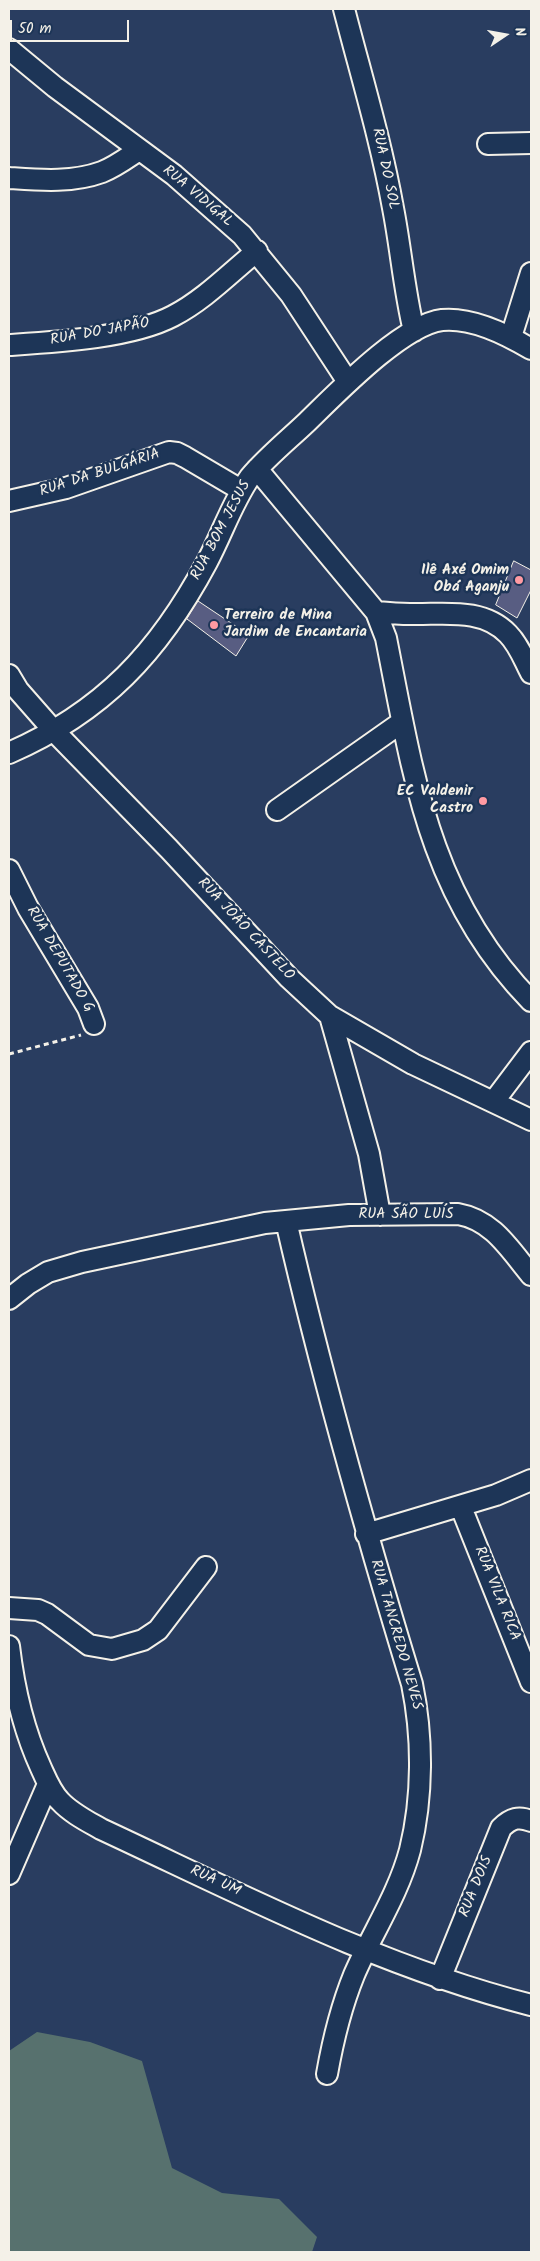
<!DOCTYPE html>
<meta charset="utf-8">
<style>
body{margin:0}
#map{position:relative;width:540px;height:2261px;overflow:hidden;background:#293d60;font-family:Kalam,sans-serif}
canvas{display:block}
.frame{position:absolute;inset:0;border:10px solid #f4f1e8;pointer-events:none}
.north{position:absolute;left:480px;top:10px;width:50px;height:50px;-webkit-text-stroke:4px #1d3557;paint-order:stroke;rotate:78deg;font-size:14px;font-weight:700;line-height:20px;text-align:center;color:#f4f1e8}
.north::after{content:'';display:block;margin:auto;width:18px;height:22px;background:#f4f1e8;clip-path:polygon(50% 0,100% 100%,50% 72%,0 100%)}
.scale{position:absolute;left:10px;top:20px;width:119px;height:22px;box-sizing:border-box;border:2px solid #f4f1e8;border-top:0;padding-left:6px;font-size:15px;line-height:18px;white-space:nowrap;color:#f4f1e8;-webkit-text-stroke:4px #1d3557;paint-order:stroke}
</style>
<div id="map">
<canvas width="540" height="2261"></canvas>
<div class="frame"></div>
<div class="north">N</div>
<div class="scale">50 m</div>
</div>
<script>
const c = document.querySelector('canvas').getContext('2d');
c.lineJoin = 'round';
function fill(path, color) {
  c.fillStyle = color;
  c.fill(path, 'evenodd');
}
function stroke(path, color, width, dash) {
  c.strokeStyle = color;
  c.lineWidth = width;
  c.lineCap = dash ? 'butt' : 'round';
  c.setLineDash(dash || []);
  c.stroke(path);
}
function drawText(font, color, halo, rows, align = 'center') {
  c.font = font + ' Kalam,sans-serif';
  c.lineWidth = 5;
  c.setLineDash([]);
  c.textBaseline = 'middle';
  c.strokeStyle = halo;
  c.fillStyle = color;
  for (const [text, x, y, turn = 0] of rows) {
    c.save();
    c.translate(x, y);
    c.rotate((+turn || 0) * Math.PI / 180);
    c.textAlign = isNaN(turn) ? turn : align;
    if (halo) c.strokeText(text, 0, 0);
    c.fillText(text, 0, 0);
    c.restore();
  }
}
fill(new Path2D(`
 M37 2032 90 2042 142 2061 172 2168 222 2193 279 2199 317 2237 312 2252H9V2051Z`), '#57716e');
const building = new Path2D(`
 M514 561 531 570V590L517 618 496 605Z
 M198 601 249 635 236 656 187 619Z`);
fill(building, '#585d82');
stroke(building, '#f4f1e8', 1);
const minor = new Path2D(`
 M344 9C361 75 381 141 393 208 401 249 404 290 414 331
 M9 49 55 87 174 175 242 235 291 295 348 382
 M488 144 531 143
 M9 178C39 180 72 183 102 172 115 167 127 158 139 150
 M511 337 531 273
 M9 345C56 342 131 338 173 316 204 300 230 273 257 251
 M257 469 376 612 386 638C413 774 429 897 531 1001
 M9 501 66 488 169 452 177 453 185 457 241 490
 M376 612C387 613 398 614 410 614 443 615 482 607 508 634 519 645 524 660 531 673
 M9 675 18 690 54 731 169 849 289 978 330 1016 413 1064 531 1120
 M9 753C103 712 159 652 207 562 222 534 232 503 250 477 267 457 288 440 307 422 336 394 402 325 442 320 472 317 506 334 531 349
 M277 810 402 722
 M9 870 28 908 88 1008 94 1024
 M330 1016 369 1154 380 1215
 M494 1101 531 1052
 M286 1221C322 1377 365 1530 412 1684 423 1737 423 1797 410 1850 398 1895 372 1933 354 1975 341 2007 333 2040 327 2074
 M9 1299 28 1284 48 1272 82 1262 265 1223 349 1215 458 1214C493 1220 510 1250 531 1275
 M461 1507 531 1682
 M366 1534 496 1495 531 1480
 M9 1608 38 1610 47 1614 89 1645 112 1649 143 1640 158 1630 206 1567
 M9 1646C14 1689 23 1729 41 1768 46 1779 51 1792 60 1801 71 1813 87 1821 101 1829 243 1895 378 1966 531 2005
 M9 1874 48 1784
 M440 1979 501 1828C511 1818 519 1816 531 1821`);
stroke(minor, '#f4f1e8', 24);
stroke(new Path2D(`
 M9 1054 81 1035`), '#f4f1e8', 3, [5, 4]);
stroke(minor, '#1d3557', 20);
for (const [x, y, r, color] of [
 [519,580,5,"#ff9aa2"],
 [214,625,5,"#ff9aa2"],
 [483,801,5,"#ff9aa2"]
]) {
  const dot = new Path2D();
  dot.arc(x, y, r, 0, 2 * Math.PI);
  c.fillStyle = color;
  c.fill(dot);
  stroke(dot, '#1d3557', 2);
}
drawText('15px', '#f4f1e8', '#1d3557', [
 ["RUA DO SOL",384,169,78],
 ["RUA VIDIGAL",197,197,40],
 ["RUA DO JAPÃO",100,333,-10],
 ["RUA DA BULGÁRIA",100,474,-18],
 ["RUA BOM JESUS",222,531,-62],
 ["RUA JOÃO CASTELO",245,930,47],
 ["RUA DEPUTADO G",59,960,60],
 ["RUA SÃO LUÍS",406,1215],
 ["RUA VILA RICA",496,1594,68],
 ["RUA TANCREDO NEVES",395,1635,74],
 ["RUA UM",215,1882,25],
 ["RUA DOIS",477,1887,-68]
]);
drawText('bold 15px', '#f4f1e8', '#1d3557', [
 ["Ilê Axé Omim",509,571],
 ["Obá Aganju",509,588],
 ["Terreiro de Mina",224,616,"left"],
 ["Jardim de Encantaria",224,633,"left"],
 ["EC Valdenir",473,792],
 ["Castro",473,809]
], 'right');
</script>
